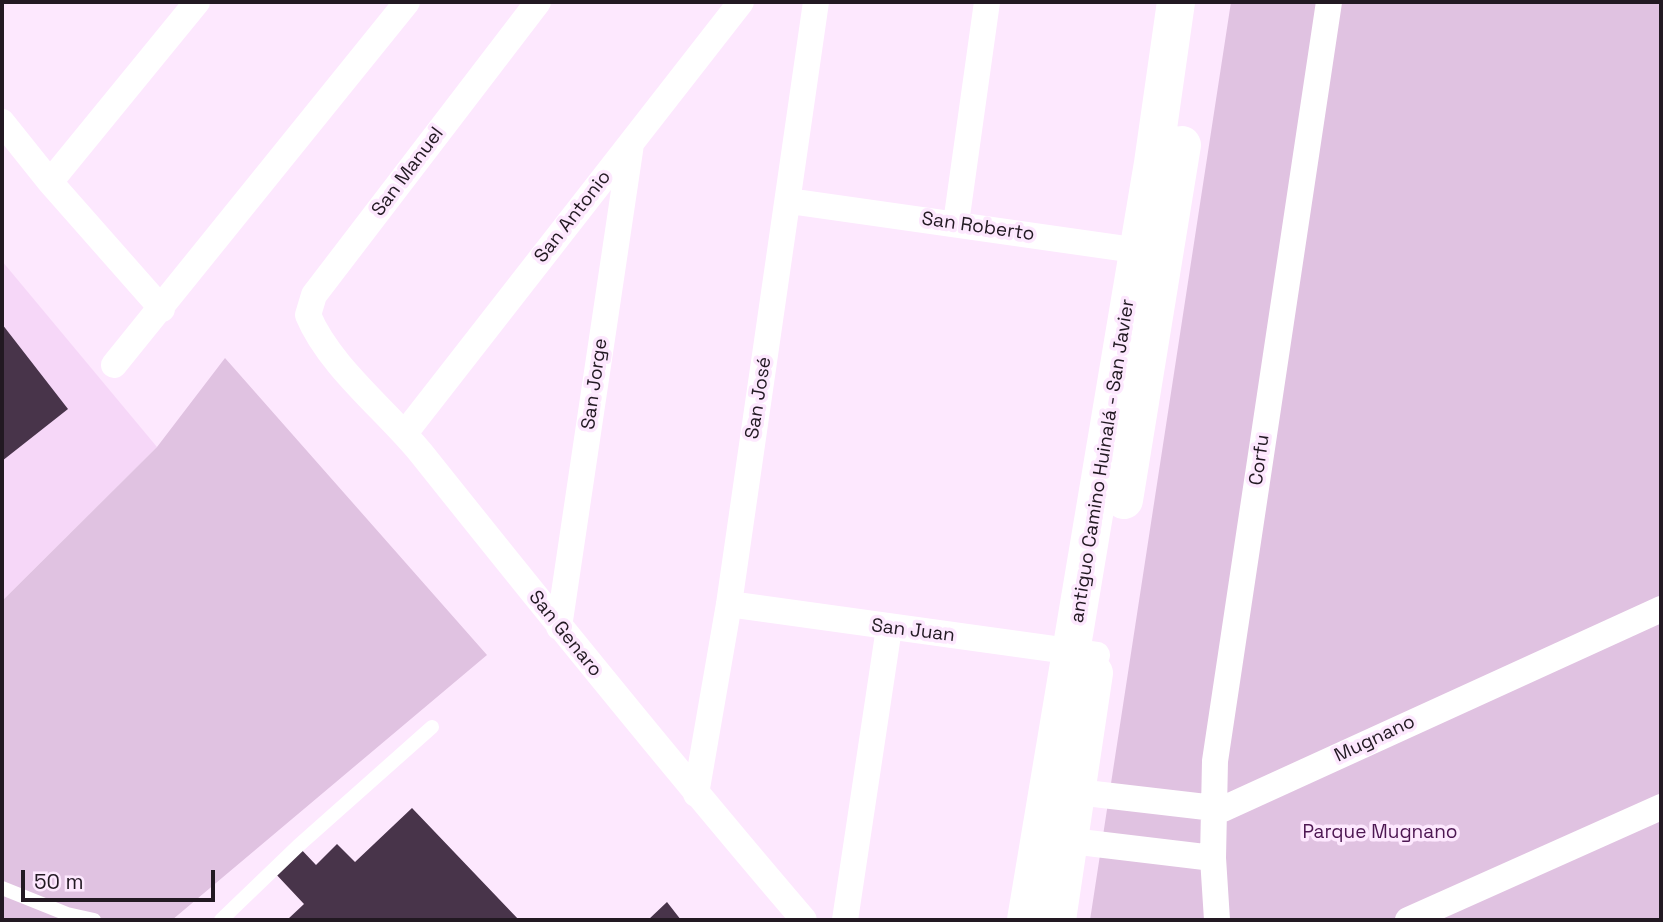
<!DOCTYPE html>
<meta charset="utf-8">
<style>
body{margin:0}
#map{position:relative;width:1663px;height:922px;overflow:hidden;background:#fde8fe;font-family:"Space Grotesk",sans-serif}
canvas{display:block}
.frame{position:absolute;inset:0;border:4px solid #221922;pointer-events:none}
.scale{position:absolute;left:21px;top:870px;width:194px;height:32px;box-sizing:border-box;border:4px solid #221922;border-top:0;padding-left:9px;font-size:21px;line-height:24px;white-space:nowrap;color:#221922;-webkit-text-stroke:5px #fde8fe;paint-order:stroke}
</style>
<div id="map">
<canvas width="1663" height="922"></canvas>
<div class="frame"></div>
<div class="scale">50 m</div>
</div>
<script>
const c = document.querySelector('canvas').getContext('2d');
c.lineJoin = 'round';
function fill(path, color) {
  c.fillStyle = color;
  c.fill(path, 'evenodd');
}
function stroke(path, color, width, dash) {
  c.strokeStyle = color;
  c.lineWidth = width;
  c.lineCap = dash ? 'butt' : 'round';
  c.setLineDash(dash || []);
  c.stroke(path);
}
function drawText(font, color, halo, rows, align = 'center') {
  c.font = font + ' "Space Grotesk",sans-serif';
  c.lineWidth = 7;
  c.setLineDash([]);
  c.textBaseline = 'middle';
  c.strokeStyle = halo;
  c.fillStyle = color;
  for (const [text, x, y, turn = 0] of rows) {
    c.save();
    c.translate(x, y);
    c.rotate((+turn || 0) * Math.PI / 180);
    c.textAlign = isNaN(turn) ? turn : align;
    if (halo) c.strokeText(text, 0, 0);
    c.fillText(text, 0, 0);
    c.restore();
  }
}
fill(new Path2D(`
 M2 261 157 447 2 601Z`), '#f6d7f8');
fill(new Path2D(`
 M1231 2H1661V920H1090Z
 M225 358 487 655 172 920H2V601L157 447Z`), '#e0c2e1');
fill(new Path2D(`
 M2 324 68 409 2 461Z
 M412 808 519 920H287L304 904 273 871 298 846 316 865 337 844 355 862Z
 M667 902 681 920H648Z`), '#48344a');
stroke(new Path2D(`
 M2 888 67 914 94 920
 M221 920 298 846 432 727`), '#fff', 14);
stroke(new Path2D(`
 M538 2 314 295 308 315C329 366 386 410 421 453 547 611 673 767 804 920
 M2 122 50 182 162 309
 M50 182 197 2
 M789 201 1155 253
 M956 223 987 2
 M114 365 407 2
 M405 433 741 2
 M729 604 1097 655
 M559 627 631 144
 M1077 792 1223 809 1661 609
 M696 794 729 604 816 2
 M1071 841 1213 858
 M845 920 889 628
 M1217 920 1213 858 1215 761 1329 2
 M1408 920 1661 807`), '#fff', 26);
stroke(new Path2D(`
 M1124 500 1182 145
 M1026 920 1153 163 1176 2
 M1057 920 1094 673`), '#fff', 38);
drawText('19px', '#221922', '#fde8fe', [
 ["San Manuel",408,172,-53],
 ["San Antonio",573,217,-52],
 ["San Roberto",978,227,8],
 ["San Jorge",595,384,-82],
 ["San José",759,398,-81],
 ["Corfu",1260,460,-82],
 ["antiguo Camino Huinalá - San Javier",1103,461,-81],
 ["San Juan",913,631,7],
 ["San Genaro",565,634,51],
 ["Mugnano",1375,739,-25]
]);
drawText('19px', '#4d1752', '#fde8fe', [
 ["Parque Mugnano",1380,833]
]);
</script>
